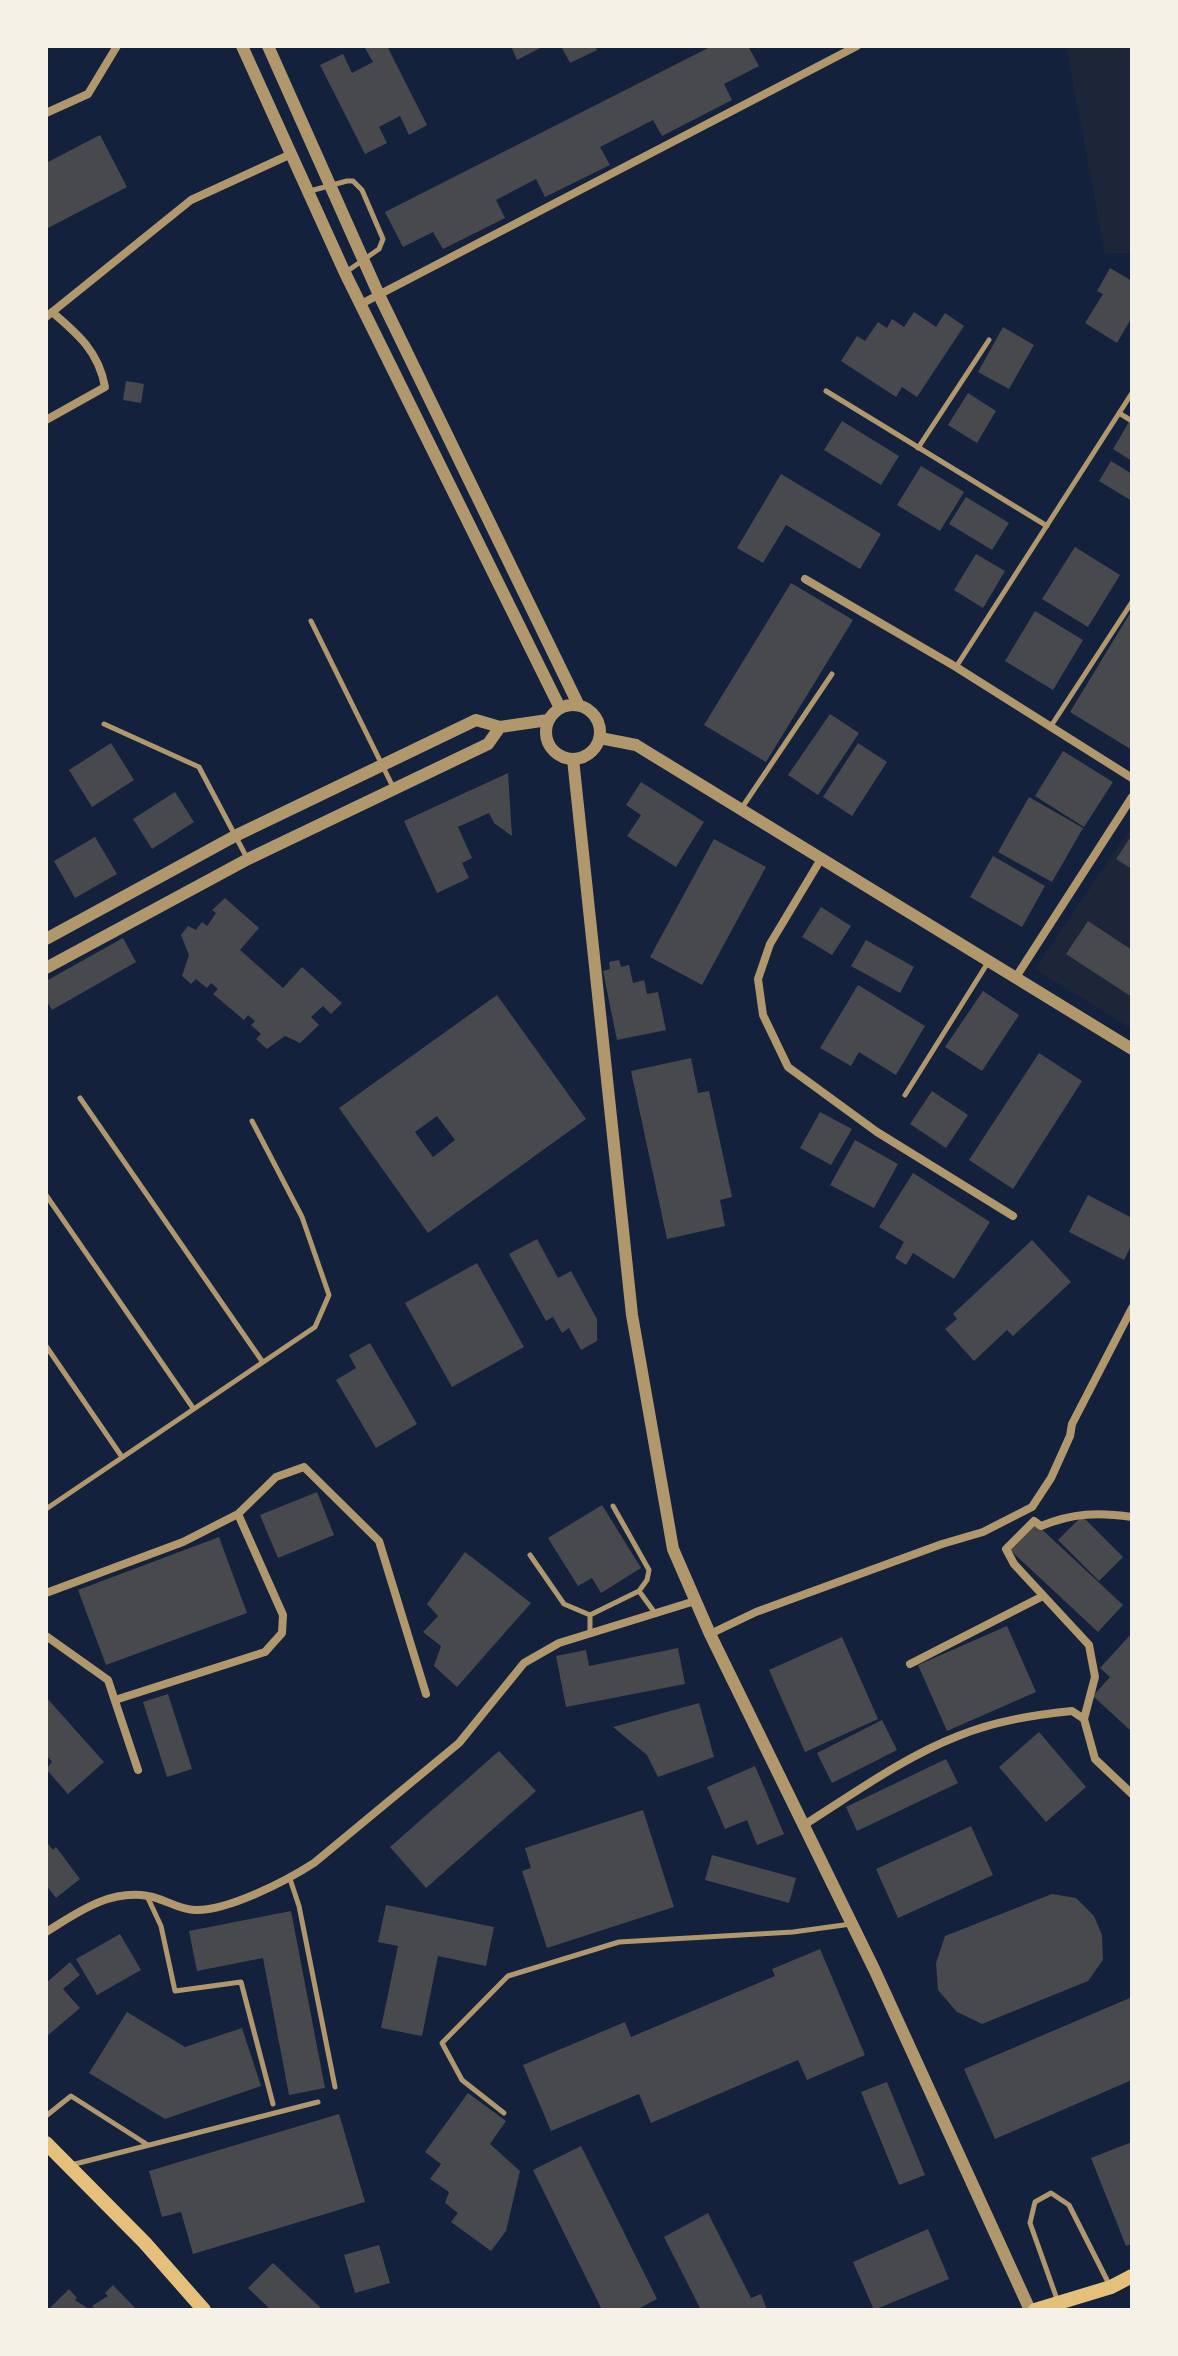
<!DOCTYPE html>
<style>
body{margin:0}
#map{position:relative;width:1178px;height:2356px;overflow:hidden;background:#14213d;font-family:"Source Sans 3",sans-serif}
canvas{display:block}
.frame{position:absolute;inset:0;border:48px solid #f6f1e7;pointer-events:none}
</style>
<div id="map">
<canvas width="1178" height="2356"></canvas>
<div class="frame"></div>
</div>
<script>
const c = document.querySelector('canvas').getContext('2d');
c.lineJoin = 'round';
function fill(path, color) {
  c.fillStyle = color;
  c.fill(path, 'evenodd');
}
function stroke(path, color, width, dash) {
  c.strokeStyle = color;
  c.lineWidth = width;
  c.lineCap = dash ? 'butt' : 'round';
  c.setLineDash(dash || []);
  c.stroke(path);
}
fill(new Path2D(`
 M1066 46H1132V253H1105Z
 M1132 826V1029L1035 969Z`), '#1d2539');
fill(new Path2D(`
 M364 46H387L427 125 409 135 400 116 379 127 387 143 365 154 320 65 343 54 352 73 373 62Z
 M511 46H544L517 60Z
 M561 46H595L597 50 570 63Z
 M712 46H748L759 66 724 84 732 100 662 136 653 120 600 147 610 165 545 197 536 179 496 200 505 218 443 249 433 232 403 247 385 212Z
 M100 135 127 187 46 229V163Z
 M1110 268 1132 281V317L1117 343 1085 323 1103 294 1097 291Z
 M914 312 936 327 945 313 964 326 917 397 902 387 896 397 841 361 857 336 865 341 878 322 887 328 892 319 904 327Z
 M1003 327 1034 345 1009 389 978 372Z
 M126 381 144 384 141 403 123 400Z
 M968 393 996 411 977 443 948 425Z
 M842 421 899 456 881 485 824 450Z
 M1129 422 1132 424V461L1113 449Z
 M1111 461 1132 474V501L1099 481Z
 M921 466 964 492 940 531 897 505Z
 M781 474 881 534 860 569 786 525 763 563 737 548Z
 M966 497 1009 523 992 550 949 524Z
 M1075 547 1120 575 1088 627 1042 599Z
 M976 554 1005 571 983 608 954 590Z
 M791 583 853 620 766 762 704 725Z
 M1132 610V750L1070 712Z
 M1035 611 1083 640 1053 690 1005 661Z
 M830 714 859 733 818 795 788 775Z
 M111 743 134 780 92 807 69 770Z
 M858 743 887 762 852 816 823 797Z
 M1063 751 1113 782 1084 827 1035 796Z
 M508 773 512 836 494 823 489 813 458 827 472 858 462 863 469 878 437 893 404 821Z
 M641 782 704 822 676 867 627 836 641 815 626 805Z
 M175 792 194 822 152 849 133 819Z
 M1029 797 1083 828 1052 882 998 852Z
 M1132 835V869L1116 859Z
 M95 837 117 874 75 898 54 861Z
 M714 839 766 867 702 985 650 957Z
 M993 856 1045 886 1022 927 970 897Z
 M225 898 259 928 240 950 283 988 302 967 342 1003 331 1014 323 1006 311 1017 319 1025 300 1043 285 1036 267 1049 256 1039 261 1034 251 1025 255 1021 248 1015 244 1020 213 994 218 989 211 983 207 988 196 979 191 984 182 976 189 955 181 935 188 926 196 930 202 922 207 926 216 913 212 910Z
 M821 907 851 926 832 955 802 937Z
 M1088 921 1132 950V997L1066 954Z
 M123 938 136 962 52 1010 46 1000V981Z
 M866 940 914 967 900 993 851 966Z
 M619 960 621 967 629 965 633 983 644 980 647 994 658 992 666 1030 617 1040 603 971 610 969 609 962Z
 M858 985 925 1026 896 1075 859 1052 851 1066 820 1048Z
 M983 991 1019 1015 982 1071 945 1047Z
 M497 995 586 1119 428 1233 339 1108ZM437 1116 455 1140 433 1157 415 1132Z
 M1039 1053 1082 1081 1013 1189 969 1160Z
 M691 1058 698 1093 709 1091 732 1197 720 1200 725 1226 667 1239 631 1071Z
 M932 1091 968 1115 946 1148 910 1124Z
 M820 1112 852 1129 831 1165 800 1148Z
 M855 1140 898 1164 874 1208 830 1185Z
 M913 1173 990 1222 954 1279 913 1253 906 1265 895 1258 904 1242 879 1227Z
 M1088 1195 1132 1218V1244L1124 1260 1069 1232Z
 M537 1239 558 1278 571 1271 597 1319V1341L581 1350 569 1328 562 1333 553 1317 546 1321 509 1254Z
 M1032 1240 1071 1282 1013 1336 1007 1330 974 1361 945 1329 957 1319 953 1314Z
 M477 1263 524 1347 452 1387 405 1303Z
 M370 1343 417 1424 376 1448 336 1380 356 1368 349 1355Z
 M317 1492 334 1535 278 1558 260 1515Z
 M602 1505 641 1568 601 1593 592 1578 578 1586 548 1538Z
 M1082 1516 1123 1557 1099 1581 1058 1540Z
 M1034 1522 1123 1605 1098 1632 1009 1549Z
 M219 1537 247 1613 106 1665 78 1590Z
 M465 1552 531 1603 457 1687 434 1666 441 1646 423 1632 438 1616 427 1604Z
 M1007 1626 1036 1692 947 1731 918 1665Z
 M1132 1633V1732L1093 1696 1110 1677 1100 1668Z
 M842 1637 878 1719 805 1752 769 1670Z
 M678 1648 685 1684 566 1707 556 1656 586 1650 589 1666Z
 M168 1694 192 1769 167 1777 143 1702Z
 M46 1697 104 1762 68 1794 46 1769 52 1762 46 1755Z
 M699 1703 714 1757 658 1777 647 1755 613 1727Z
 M882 1720 897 1750 832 1783 817 1753Z
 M1039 1732 1086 1787 1046 1822 999 1767Z
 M499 1751 536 1791 426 1888 390 1847Z
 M946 1759 958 1783 857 1831 846 1807Z
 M755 1766 784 1834 757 1845 747 1820 725 1829 707 1787Z
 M643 1810 674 1907 547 1948 522 1871 531 1868 525 1848Z
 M971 1826 993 1875 898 1918 876 1869Z
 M46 1841 53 1850 56 1847 80 1879 56 1898 46 1885Z
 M712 1855 796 1878 789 1903 705 1880Z
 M1052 1894 1076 1898 1094 1916 1102 1935 1103 1960 1088 1981 982 2024 957 2012 938 1990 936 1963 945 1936Z
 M386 1905 494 1927 486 1966 438 1956 422 2036 381 2028 398 1946 378 1942Z
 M291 1911 325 2088 289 2095 263 1958 197 1971 189 1931Z
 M120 1934 141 1970 97 1995 76 1959Z
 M820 1949 865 2055 807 2080 798 2060 651 2123 639 2094 551 2131 523 2065 625 2022 631 2037 775 1976 772 1969Z
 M70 1962 80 1975 63 1989 80 2008 46 2037V1983Z
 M1132 1997V2080L995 2139 964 2069Z
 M127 2012 185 2047 242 2028 261 2086 165 2119 89 2073Z
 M887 2082 925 2175 899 2185 861 2092Z
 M468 2093 506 2121 490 2144 520 2171 506 2231 491 2251 451 2222 458 2213 445 2203 449 2192 430 2179 441 2164 425 2152Z
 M339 2114 365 2202 193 2254 181 2212 162 2217 149 2171Z
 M1132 2142V2244L1126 2246 1091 2158Z
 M581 2146 657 2299 636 2310H602L533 2170Z
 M708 2213 751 2298 761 2294 767 2310H701L664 2237Z
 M928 2229 949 2279 874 2310 853 2262Z
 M379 2245 390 2283 355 2293 344 2255Z
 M273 2263 323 2310H271L248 2288Z
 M113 2285 137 2310H96L92 2306 108 2296 105 2293Z
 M69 2289 77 2298 75 2300 90 2310H48Z`), '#48494c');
stroke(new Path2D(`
 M310 191 347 181H353L362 190 383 239 379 249 346 272
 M826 391 1047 526
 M1119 413 1132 421
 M918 448 989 340
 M311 621 393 787
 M956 667 1132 393
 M104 724 199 767 247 858
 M1051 726 1132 602
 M741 809 832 674
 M905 1095 987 964
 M80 1098 262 1361
 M46 1195 193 1408
 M46 1346 122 1457
 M613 1506 649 1570 647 1580 639 1591
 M46 1509 315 1327 329 1295 302 1217 252 1121
 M530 1555 564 1604 590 1615
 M590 1633V1615L639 1591 655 1613
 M290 1879 299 1906 335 2087
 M147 1896 161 1926 175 1991 241 1982 273 2104
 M504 2113 462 2080 442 2043 508 1976 619 1942 793 1932 851 1924
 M46 2116 71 2096 148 2145
 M71 2165 318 2102
 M1058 2302 1030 2223 1035 2202 1051 2193 1069 2205 1109 2284`), '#b1986c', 5);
stroke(new Path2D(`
 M46 113 88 94 117 46
 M361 304 857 46
 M46 317 191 200 289 155
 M46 420 105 387C99 352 78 334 52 312
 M805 579 956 667 1132 778
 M821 859 770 944 758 979 763 1015 788 1067 877 1132 1013 1216
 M1016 977 1132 797
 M1132 1517C1098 1512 1073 1513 1041 1526L1034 1521 1006 1549 1014 1564 1089 1645 1095 1677 1084 1719 1095 1759 1132 1794
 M46 1593 183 1542 238 1514 276 1477 304 1467 379 1541 426 1694
 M710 1634 756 1612 942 1544 983 1532 1032 1507 1051 1478 1070 1436 1072 1424 1132 1308
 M46 1636 108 1680 138 1770
 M910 1664 1043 1596
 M115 1700 265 1652 282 1633 283 1615 238 1514
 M804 1825C853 1794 904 1757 958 1736 995 1721 1033 1715 1072 1711L1084 1719
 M46 1932C77 1913 109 1889 148 1896 163 1898 179 1910 195 1910 228 1911 286 1881 314 1863L459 1743 524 1663 559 1643 695 1601`), '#b1986c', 8);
stroke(new Path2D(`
 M242 46 345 273 560 708
 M268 46 379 295 578 704
 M546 732a27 27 0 1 1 54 0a27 27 0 1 1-54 0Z
 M600 738 636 745 1132 1049
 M573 759 632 1315 673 1549 710 1634 875 1971 1030 2310
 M46 939 235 836 476 720 500 727 548 720
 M46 968 248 859 488 744 500 727`), '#b1986c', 12);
stroke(new Path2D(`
 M46 2143 145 2243 204 2310`), '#e5c07b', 14);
stroke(new Path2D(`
 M1035 2310 1111 2287 1132 2276`), '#e5c07b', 14);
</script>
